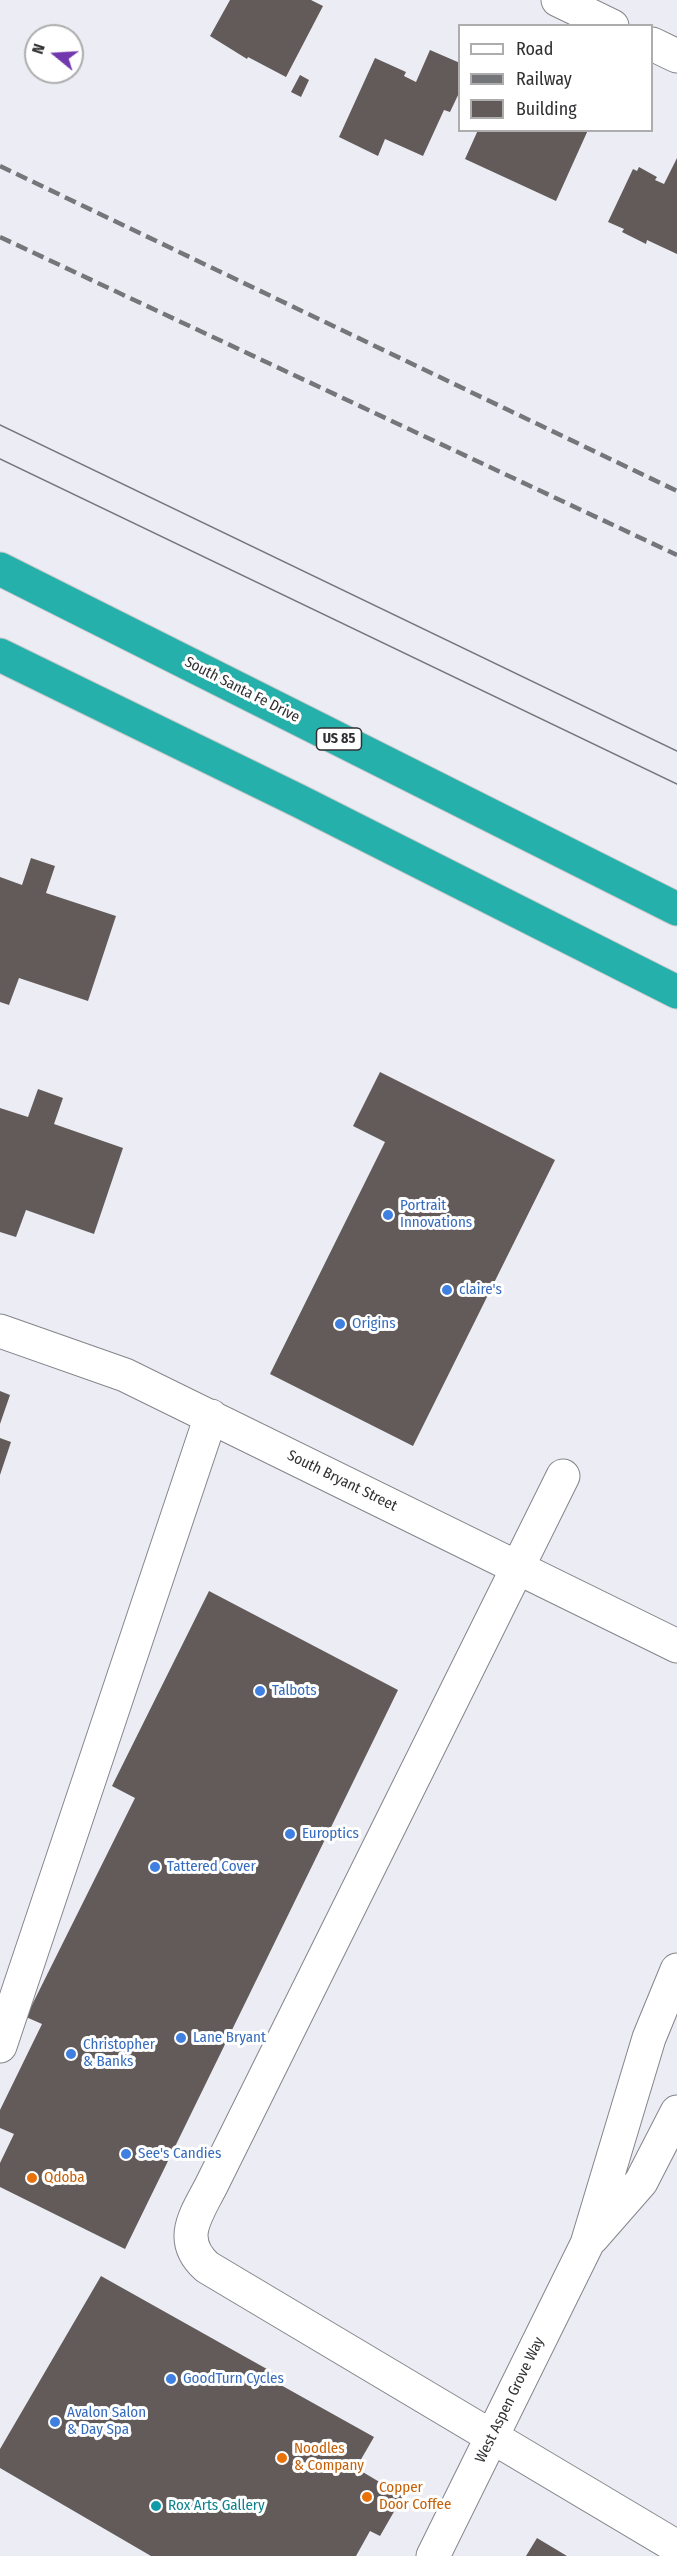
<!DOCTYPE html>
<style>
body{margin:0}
#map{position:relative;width:677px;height:2556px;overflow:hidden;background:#ecedf4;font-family:"Fira Sans Condensed",sans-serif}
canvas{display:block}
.legend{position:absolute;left:458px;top:24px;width:195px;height:108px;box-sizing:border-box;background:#fff;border:2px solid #adadae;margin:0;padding:8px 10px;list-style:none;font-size:18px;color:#313134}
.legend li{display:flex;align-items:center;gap:12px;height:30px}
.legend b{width:30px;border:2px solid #adadae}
.north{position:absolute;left:24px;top:24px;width:60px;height:60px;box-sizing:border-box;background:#fff;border:2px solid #adadae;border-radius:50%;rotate:288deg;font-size:16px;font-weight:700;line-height:24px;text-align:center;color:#313134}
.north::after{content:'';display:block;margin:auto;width:21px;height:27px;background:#7238ae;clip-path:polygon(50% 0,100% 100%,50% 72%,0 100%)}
</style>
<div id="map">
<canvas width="677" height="2556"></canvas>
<ul class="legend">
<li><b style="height:8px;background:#fff"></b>Road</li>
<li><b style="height:8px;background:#75767a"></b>Railway</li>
<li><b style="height:16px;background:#625b5a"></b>Building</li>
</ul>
<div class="north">N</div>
</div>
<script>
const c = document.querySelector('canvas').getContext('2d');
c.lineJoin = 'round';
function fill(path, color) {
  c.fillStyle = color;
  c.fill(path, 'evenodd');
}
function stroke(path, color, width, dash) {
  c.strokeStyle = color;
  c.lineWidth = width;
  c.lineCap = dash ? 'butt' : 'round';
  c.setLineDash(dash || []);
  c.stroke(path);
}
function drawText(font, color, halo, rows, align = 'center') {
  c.font = font + ' "Fira Sans Condensed",sans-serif';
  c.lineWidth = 6;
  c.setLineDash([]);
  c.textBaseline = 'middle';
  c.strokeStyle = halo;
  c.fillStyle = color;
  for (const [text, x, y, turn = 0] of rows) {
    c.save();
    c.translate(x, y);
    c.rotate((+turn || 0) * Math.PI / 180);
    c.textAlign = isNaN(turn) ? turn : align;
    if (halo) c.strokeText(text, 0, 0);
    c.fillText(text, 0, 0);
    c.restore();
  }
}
fill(new Path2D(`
 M230 0H311L323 6 286 77 248 57 247 59 210 36Z
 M430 50 460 63V91L450 112 444 110 423 156 385 139 378 156 339 137 375 58 406 72 404 76 416 82Z
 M300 75 309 80 301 97 291 92Z
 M478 130H588L556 201 465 159Z
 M677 158V254L647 240 646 244 622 232 624 229 608 222 633 169 637 171 639 167 657 177 655 180 664 184Z
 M31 858 55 866 46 893 116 916 88 1001 19 978 9 1005 0 1002V877L22 885Z
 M380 1072 555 1160 413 1446 270 1374 385 1142 353 1126Z
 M38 1089 63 1098 54 1124 123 1148 94 1234 26 1210 16 1237 0 1232V1108L28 1117Z
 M0 1391 10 1395 0 1424Z
 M0 1438 11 1442 0 1475Z
 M209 1591 398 1690 125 2249 0 2187V2163L14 2134 0 2128V2110L42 2024 26 2017 135 1798 112 1786Z
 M101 2276 274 2373 270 2379 374 2437 356 2468 403 2496 380 2536 370 2531 356 2556H151L0 2468V2449Z
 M537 2538 567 2556H526Z`), '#625b5a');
const minor = new Path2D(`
 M558 0 612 26
 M652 44 677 56
 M0 1331 125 1375 677 1646
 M563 1476 212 2184C197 2214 176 2239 207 2267L677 2547
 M0 2046 211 1416
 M592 2238 641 2182 677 2112
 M433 2556 587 2244 649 2038 677 1970`);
const highway = new Path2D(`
 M0 569 677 909
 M0 655 299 801 677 992`);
stroke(minor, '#84858b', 35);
stroke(highway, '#c9c9ca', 35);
stroke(minor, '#fff', 33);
stroke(highway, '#26b0ac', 33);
stroke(new Path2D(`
 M0 425 677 751
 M0 459 677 784`), '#75767a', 1.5);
stroke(new Path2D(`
 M0 166 677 491
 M0 237 677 555`), '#75767a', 4.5, [12, 6]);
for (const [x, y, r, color] of [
 [388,1215,6,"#3f7fe0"],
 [447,1290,6,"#3f7fe0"],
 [340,1324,6,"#3f7fe0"],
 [260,1691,6,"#3f7fe0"],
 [290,1834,6,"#3f7fe0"],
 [155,1867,6,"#3f7fe0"],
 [181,2038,6,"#3f7fe0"],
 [71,2054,6,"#3f7fe0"],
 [126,2154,6,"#3f7fe0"],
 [32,2178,6,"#e8710a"],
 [171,2379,6,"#3f7fe0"],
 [55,2422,6,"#3f7fe0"],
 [282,2458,6,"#e8710a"],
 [367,2497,6,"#e8710a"],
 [156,2506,6,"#0f9aa8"]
]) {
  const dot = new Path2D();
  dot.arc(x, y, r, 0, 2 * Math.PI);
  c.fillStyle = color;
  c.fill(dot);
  stroke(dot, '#fff', 2);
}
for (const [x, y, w] of [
 [339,739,45]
]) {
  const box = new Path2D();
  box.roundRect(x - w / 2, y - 11, w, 22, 4.5);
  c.fillStyle = '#fff';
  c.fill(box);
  stroke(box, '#313134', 1.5);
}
drawText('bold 14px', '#313134', null, [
 ["US 85",339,739]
]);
drawText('15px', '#313134', '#fff', [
 ["South Santa Fe Drive",242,690,27],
 ["South Bryant Street",342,1481,26],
 ["West Aspen Grove Way",510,2400,-64]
]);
drawText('15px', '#366cbe', '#fff', [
 ["Portrait",400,1206],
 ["Innovations",400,1223],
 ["claire's",459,1290],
 ["Origins",352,1324],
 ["Talbots",272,1691],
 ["Europtics",302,1834],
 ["Tattered Cover",167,1867],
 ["Lane Bryant",193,2038],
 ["Christopher",83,2045],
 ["& Banks",83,2062],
 ["See's Candies",138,2154],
 ["GoodTurn Cycles",183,2379],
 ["Avalon Salon",67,2413],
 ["& Day Spa",67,2430]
], 'left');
drawText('15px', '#c56008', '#fff', [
 ["Qdoba",44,2178],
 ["Noodles",294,2449],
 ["& Company",294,2466],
 ["Copper",379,2488],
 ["Door Coffee",379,2505]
], 'left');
drawText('15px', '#0d838f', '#fff', [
 ["Rox Arts Gallery",168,2506]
], 'left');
</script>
